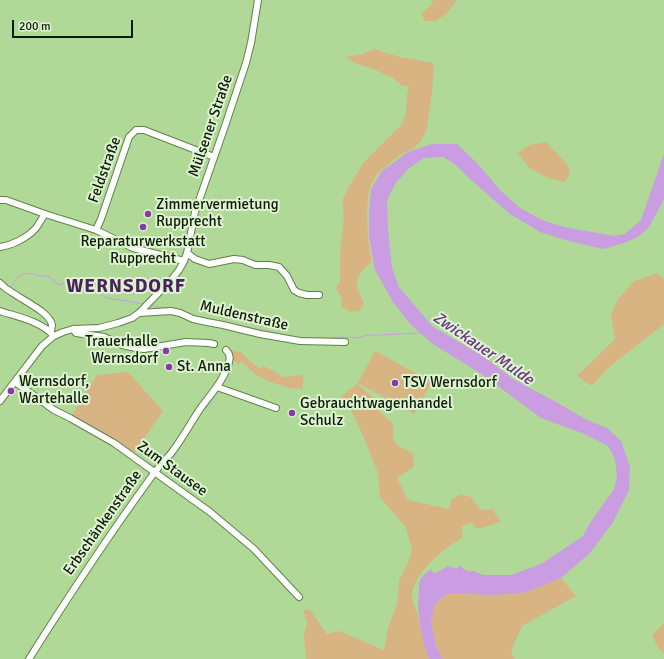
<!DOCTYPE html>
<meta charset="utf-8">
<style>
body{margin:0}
#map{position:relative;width:664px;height:659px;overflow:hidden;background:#b0d998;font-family:Signika,sans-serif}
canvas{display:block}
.scale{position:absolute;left:12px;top:20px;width:121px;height:18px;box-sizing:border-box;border:2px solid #0d1b04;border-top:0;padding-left:5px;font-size:12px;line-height:14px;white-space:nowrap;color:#0d1b04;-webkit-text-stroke:3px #def3d2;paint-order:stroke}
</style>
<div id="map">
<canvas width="664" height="659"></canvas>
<div class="scale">200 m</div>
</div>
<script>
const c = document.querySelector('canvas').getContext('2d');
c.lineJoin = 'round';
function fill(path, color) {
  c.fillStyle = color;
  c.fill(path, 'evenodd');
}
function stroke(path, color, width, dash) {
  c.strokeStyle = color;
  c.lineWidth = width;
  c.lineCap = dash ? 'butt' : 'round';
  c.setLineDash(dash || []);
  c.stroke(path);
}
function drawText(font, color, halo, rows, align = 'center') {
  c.font = font + ' Signika,sans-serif';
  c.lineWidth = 4;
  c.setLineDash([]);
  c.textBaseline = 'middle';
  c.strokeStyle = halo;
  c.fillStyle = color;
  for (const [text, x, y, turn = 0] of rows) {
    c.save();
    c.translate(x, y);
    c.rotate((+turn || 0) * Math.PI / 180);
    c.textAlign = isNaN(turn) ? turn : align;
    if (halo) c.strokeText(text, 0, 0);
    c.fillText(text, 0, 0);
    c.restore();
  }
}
fill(new Path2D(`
 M433 0H457L447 13 436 21H425L421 14 432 4Z
 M374 49 400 57 434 63 432 93 426 132 420 142 413 149 400 155 377 174 371 185 368 196 367 215 368 240 372 262C364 268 355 277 357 288 359 293 362 298 364 303L360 311 350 312 342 307 341 296 336 288 340 281V252L342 233 344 217 342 201 348 188 364 162 402 124 406 113 407 95 409 86H403L391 77 373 69 355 63 346 57 363 54Z
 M546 142 568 165 570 175 564 182 548 178 529 168 518 153 529 145Z
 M657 273 664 279V324L608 368 592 386 577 376 615 339 611 315 618 299 634 281Z
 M229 350 241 352 251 362 261 369 264 366 267 368 284 377 304 375 302 389 289 388 267 381 253 373 254 371 252 370 251 371 246 365 241 361 239 364 230 359Z
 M375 351 432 382 414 414 358 383Z
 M128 372 163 411 132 456 70 418 97 375Z
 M357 384 374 398 379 411 393 424C393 446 394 444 413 453L414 467 397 478 408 500 449 509 451 500 460 494 471 497 481 510 492 509 501 522 477 529 471 522 461 527 463 537C446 548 431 559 419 576 416 581 413 587 412 593 412 603 417 611 419 620 422 633 424 646 429 659H306L304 635 307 623 303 609 310 610 327 634 339 631 384 650 388 628 397 604 399 580 408 563 412 550 406 528 380 497 378 473 363 436 351 410 340 397Z
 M561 578 576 596 522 626 511 651 515 659H442L436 646 431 622 435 604 448 593H457L490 595 524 593Z
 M664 623V654L658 648 652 635Z`), '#d9b483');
fill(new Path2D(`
 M432 144H457L478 164 500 190 520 208 542 220 564 227 614 236 625 234 641 220 664 154V199L649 227 638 237 621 244 603 249 569 241 540 232 510 214 470 179 456 165 443 157 424 158 408 169 395 184 387 200 388 228 392 268 399 287 432 326 486 358 513 379 558 403 587 420 607 428 621 441 630 467 629 490 613 522 590 553 561 578 524 593 490 595 457 593H448L435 604 431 622 436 646 442 659H429C421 637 416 612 419 589 419 586 419 583 420 580 423 575 427 572 431 569L434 574 448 566 457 569 459 565 468 572 473 571 484 575H511L541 564 583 536 590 523 614 489 617 476 615 459 608 446 587 435 541 418 483 375 433 344 410 324 393 302 375 270 369 237V212L371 189 382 171 408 152Z`), '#ca9ce1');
stroke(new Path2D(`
 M10 287C14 285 15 280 18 277 25 271 33 274 40 276 43 276 47 276 50 277L56 283 59 285 62 284 72 280 97 284 100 287 102 295 107 298 145 304
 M150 305 160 308H168
 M188 313 197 317
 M233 324 279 334
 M300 338H329L340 337 358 338 367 335H380L422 333`), '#ca9ce1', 1);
const minor = new Path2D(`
 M0 200H6L45 214 96 230 101 219 129 137 136 130H144L214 157
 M96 230 133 248 184 261
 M0 247C13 245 27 238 36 228 39 224 42 218 45 214
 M187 253 195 259 209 264 234 259 243 260 255 265H269L279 267 287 276 294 290 299 293 307 295H319
 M0 283C3 286 6 289 10 291 20 299 50 312 52 325 52 327 51 330 51 332
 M0 311C18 317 40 321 53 335
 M139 313 171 311 180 313 193 319 207 322 223 325 260 334 300 341 345 342
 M73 329 76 333 104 337 122 345 136 348 144 349 186 342 208 343 214 344
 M15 382 54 410 70 418 114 443 210 512 254 549 299 597
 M217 387 276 408
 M0 401 42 346 54 336 63 332 73 329 99 328 118 323 132 318 139 313 172 279 179 270 184 261 187 253 195 212 225 126 246 63 251 43 258 0
 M29 659C68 597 109 535 152 476 158 467 166 460 172 452 182 439 190 424 200 409 210 395 222 383 228 366 230 359 231 355 226 350`);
stroke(minor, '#5e8347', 8);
stroke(minor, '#fff', 6);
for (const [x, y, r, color] of [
 [148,214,4,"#8839a9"],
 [143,227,4,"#8839a9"],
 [166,351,4,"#8839a9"],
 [169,367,4,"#8839a9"],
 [395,383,4,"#8839a9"],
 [11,391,4,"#8839a9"],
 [292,413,4,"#8839a9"]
]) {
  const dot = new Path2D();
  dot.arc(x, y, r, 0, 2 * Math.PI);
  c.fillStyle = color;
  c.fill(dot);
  stroke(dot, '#def3d2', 1.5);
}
drawText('15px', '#0d1b04', '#def3d2', [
 ["Mülsener Straße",211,126,-71],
 ["Feldstraße",105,170,-70],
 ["Muldenstraße",244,316,13],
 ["Zum Stausee",172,469,36],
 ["Erbschänkenstraße",103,523,-55]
]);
drawText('15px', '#0d1b04', '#def3d2', [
 ["Zimmervermietung",156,205],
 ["Rupprecht",156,222],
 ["Reparaturwerkstatt",143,242,"center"],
 ["Rupprecht",143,259,"center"],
 ["Trauerhalle",158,342,"right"],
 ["Wernsdorf",158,359,"right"],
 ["St. Anna",177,367],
 ["Wernsdorf,",19,382],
 ["Wartehalle",19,399],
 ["TSV Wernsdorf",403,383],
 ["Gebrauchtwagenhandel",300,404],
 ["Schulz",300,421]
], 'left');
drawText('italic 16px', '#693181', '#def3d2', [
 ["Zwickauer Mulde",483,349,34]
]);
c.letterSpacing = '1px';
drawText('bold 19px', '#49235a', '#def3d2', [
 ["WERNSDORF",126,287]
]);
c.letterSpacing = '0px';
</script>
